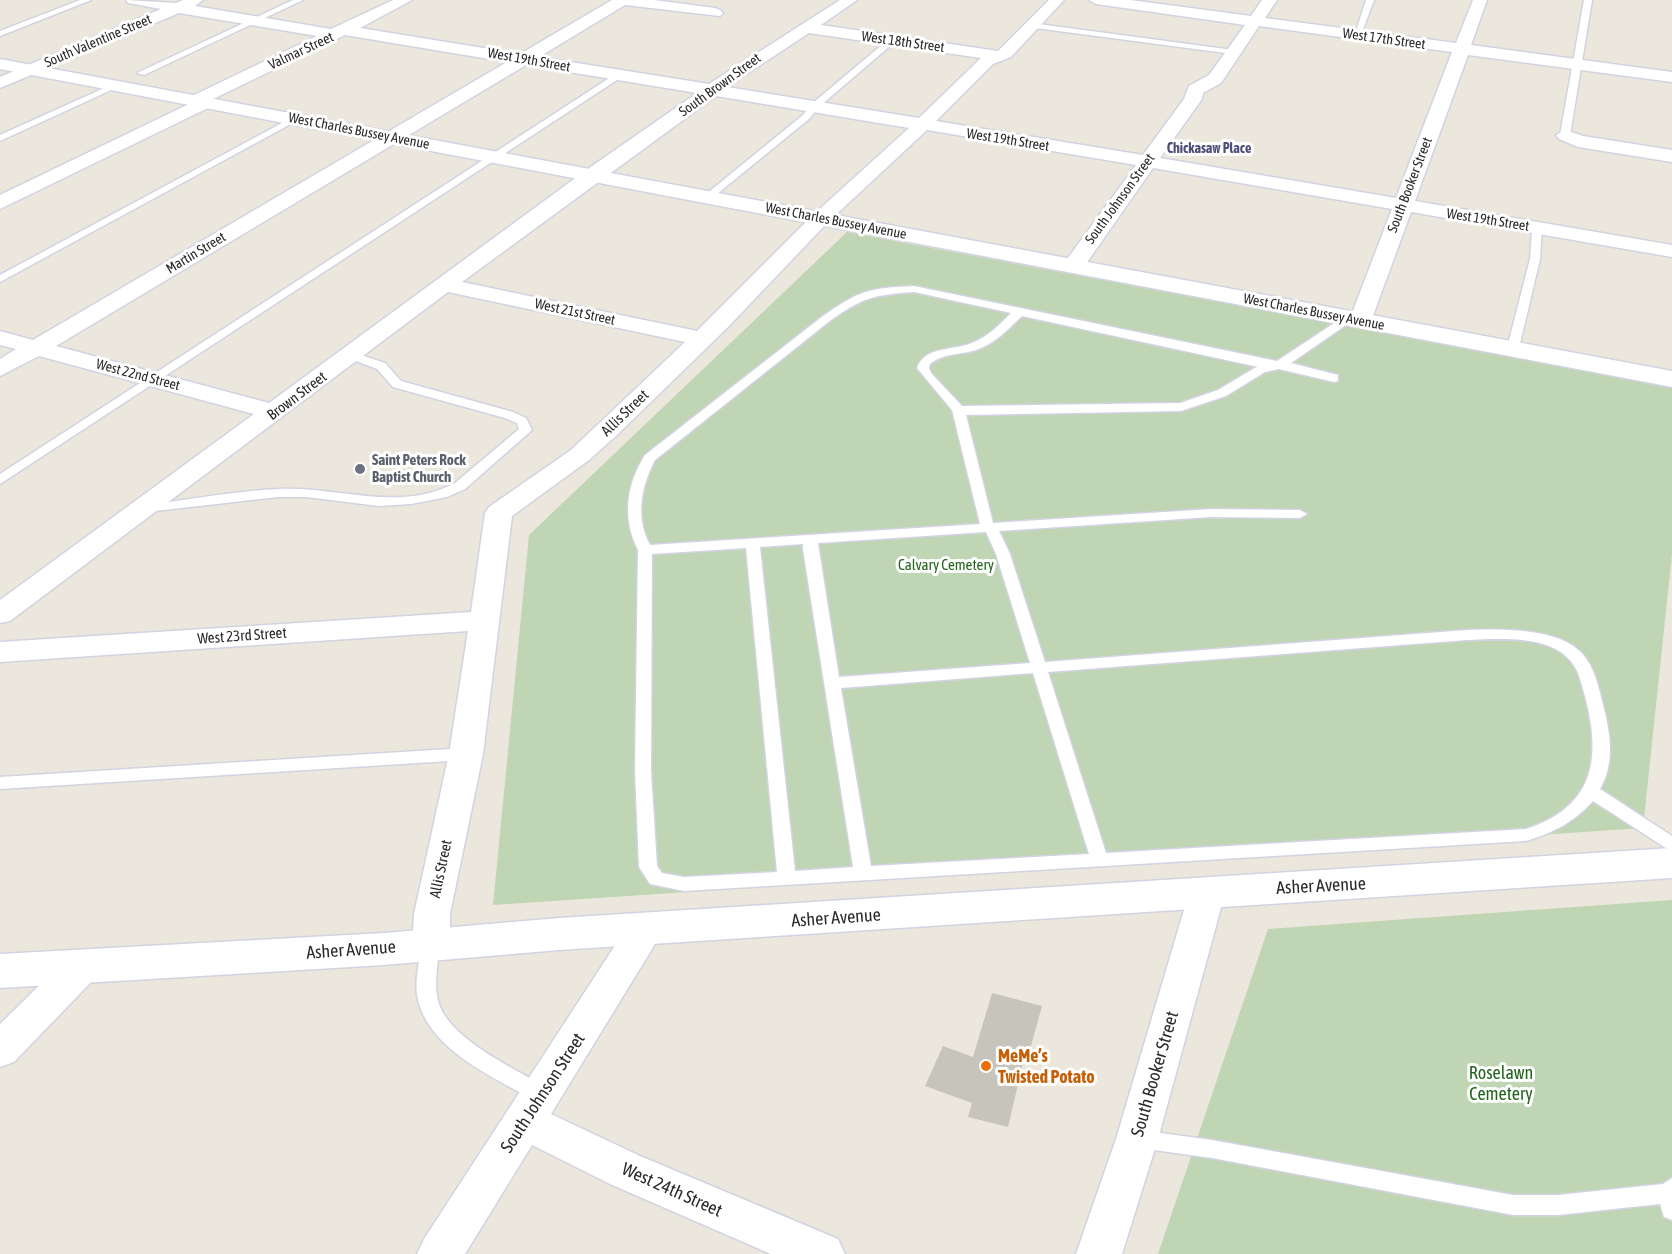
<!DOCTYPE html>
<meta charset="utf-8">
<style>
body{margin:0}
canvas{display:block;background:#ebe7dc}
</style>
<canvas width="1672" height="1254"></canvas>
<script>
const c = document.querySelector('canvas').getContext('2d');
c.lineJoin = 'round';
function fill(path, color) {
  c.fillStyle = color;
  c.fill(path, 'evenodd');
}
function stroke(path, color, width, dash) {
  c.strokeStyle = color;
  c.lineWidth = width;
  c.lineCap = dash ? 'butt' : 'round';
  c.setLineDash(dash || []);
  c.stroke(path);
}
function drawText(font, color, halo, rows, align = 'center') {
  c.font = font + ' "Asap Condensed",sans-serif';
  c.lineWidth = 6;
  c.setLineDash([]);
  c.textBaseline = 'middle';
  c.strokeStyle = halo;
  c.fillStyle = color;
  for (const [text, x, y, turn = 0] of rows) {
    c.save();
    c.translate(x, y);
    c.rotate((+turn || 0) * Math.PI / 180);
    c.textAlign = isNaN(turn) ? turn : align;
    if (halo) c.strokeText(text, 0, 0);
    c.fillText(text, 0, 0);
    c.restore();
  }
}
fill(new Path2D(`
 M847 232 1672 387V554L1643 828 493 905 529 535Z
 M1672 900V1254H1158L1268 929Z`), '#c0d5b4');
fill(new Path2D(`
 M992 993 1042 1006 1026 1064 1023 1063 1008 1127 968 1117 972 1103 925 1086 943 1046 973 1057Z`), '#c7c5bb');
const lane = new Path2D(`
 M80 0H91L0 36V31Z
 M293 0H303L144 75 137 73Z
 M1366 0H1374L1361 35 1354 37Z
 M1584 0H1592L1570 135 1565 138 1560 135Z
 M1031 23 1233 50 1237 52 1233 54 1028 27 1027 25Z
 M890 38 897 40 820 106 809 119 711 199H705V195L803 115 814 102Z
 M617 73 621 76 620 78 0 484V474Z
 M113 84 120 86 0 141V135Z
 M293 117 300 119 0 282V275Z
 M1537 226 1542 229 1540 259 1519 348 1513 351 1507 348 1530 259 1532 229Z
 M914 286 1277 361 1339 320 1364 319V323L1346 325 1291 363 1338 375V381L1334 382 1279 369 1265 372 1226 396 1181 411 966 415 993 523 1211 509 1300 510 1307 514 1300 518 1211 517 999 531 1010 554 1045 662 1467 630C1501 629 1563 627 1585 657 1597 673 1600 694 1605 713 1611 739 1614 765 1600 789L1672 836V852L1593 801C1574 822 1553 833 1526 841L684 891 650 884 639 867 635 771 638 550C622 518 626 485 645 455L823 316C860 290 869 288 914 286ZM914 292 1011 313C1000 324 989 336 974 342 956 351 925 345 917 368L952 410 980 524 650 545C635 517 641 487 655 460L831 320C864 297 874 295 914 292ZM1022 316 1254 366H1258L1218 390 1180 403 962 406 931 373 929 368 930 364C943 353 961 355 976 350 995 344 1008 329 1022 316ZM986 532 996 554 1030 663 839 677 818 543ZM803 544V549L853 867 795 871 760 547ZM746 548 777 872 684 877 662 873 657 866 651 771 652 554ZM1467 640C1503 639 1561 633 1578 673 1600 740 1607 803 1526 829L1106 853 1048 672ZM1033 673 1089 854 871 866 841 688Z
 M352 352 385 363 401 381 513 412 526 418 532 430 465 489 447 497 411 504 379 506 306 497H278L137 513 135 510 137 507 142 506C187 500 233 491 279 489 337 486 400 513 455 483L519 429 517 423 505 418 393 387 377 369 348 358 346 356Z
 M466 748 472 750 474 754 472 758 466 760 0 789V777Z
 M431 937 438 939 440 944C438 963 433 986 439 1004 451 1040 517 1070 548 1088L551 1094 548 1100 541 1103 534 1100C493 1077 434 1052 419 1004 413 985 419 963 422 944L424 939Z
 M1139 1130 1212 1140 1513 1195H1558L1663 1184 1672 1178V1220L1664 1217 1660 1204 1558 1215H1513L1212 1158 1139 1148 1132 1146 1128 1139 1132 1132Z`);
const street = new Path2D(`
 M126 0 176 3 183 0H203L195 6 331 29 393 0H412L360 28 520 54 612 0H654L715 8 720 10 723 13 720 16 625 5 539 57 709 84 840 0H857L821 25 998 51 1049 0H1064L1011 57 993 64 936 121 1143 155 1184 99 1189 86 1209 75 1245 25 1096 4 1089 0H1130L1251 16 1262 0H1277L1265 18 1456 43 1473 0H1487L1471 45 1672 72V82L1468 55 1415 201 1672 245V257L1411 212 1371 321 1368 326H1352L1349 321 1392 209 1153 168 1081 271H1065L1062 266 1136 165 927 130 827 223 728 327 617 435 589 460 512 516 483 754 450 914V944L444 954 431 959 418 954 412 944 414 914 449 754 468 631 0 662V642L471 612 485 513 489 507 571 450 685 342 448 292 10 621 0 623V600L254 414 39 356 0 376V359L16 349 0 345V331L33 340 507 62 345 35 211 100 210 107 0 209V195L189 104 190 97 317 36 179 13 0 88V77L161 9 128 3ZM1259 26 1452 52 1396 198 1160 158 1202 99 1203 93 1221 83ZM809 33 981 58 919 118 727 87ZM526 65 697 93 585 171 269 403 56 346ZM716 96 909 128 813 215 697 331 462 282Z
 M1565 130 1583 136 1672 150V162L1578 147 1559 139 1556 135Z
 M1207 879 1220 883 1225 893 1158 1139 1122 1254H1076L1116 1139 1189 893 1194 883Z
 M644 916 657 921 663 931 551 1114 640 1156 838 1239 845 1254H771L610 1184 532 1145 465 1254H417L424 1239 631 921Z
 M83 951 96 955 102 966 96 977 14 1062 0 1067V1024L70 955Z`);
const secondary = new Path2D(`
 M0 59 1672 371V387L0 69Z
 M1672 848V878L559 950 384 965 0 988V954L384 933 559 918Z`);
stroke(lane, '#d2d3e2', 3);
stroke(street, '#d2d3e2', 3);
stroke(secondary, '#d2d3e2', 3);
fill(lane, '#fff');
fill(street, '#fff');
fill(secondary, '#fff');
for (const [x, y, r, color] of [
 [360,469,6,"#6b7280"],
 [986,1066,6,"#e8710a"]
]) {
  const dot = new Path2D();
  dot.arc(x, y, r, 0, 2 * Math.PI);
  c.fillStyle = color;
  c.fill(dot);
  stroke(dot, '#fff', 2);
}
drawText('14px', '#2a2a2a', '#fff', [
 ["West 17th Street",1384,39,8],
 ["South Valentine Street",98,41,-23],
 ["West 18th Street",903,42,8],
 ["Valmar Street",301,51,-25],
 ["West 19th Street",529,60,10],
 ["South Brown Street",720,85,-36],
 ["West Charles Bussey Avenue",359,131,11],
 ["West 19th Street",1008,140,9],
 ["South Booker Street",1410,185,-69],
 ["South Johnson Street",1120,199,-54],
 ["West 19th Street",1488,220,9],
 ["West Charles Bussey Avenue",836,221,11],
 ["Martin Street",196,253,-31],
 ["West 21st Street",575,312,12],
 ["West Charles Bussey Avenue",1314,312,11],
 ["West 22nd Street",138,375,15]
]);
drawText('bold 14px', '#4c4e79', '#fff', [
 ["Chickasaw Place",1209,149]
]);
drawText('15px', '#2a2a2a', '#fff', [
 ["Brown Street",297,396,-37],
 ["Allis Street",625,413,-44],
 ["West 23rd Street",242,636,-4],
 ["Allis Street",441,869,-78]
]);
drawText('bold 15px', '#5b616d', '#fff', [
 ["Saint Peters Rock",372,460],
 ["Baptist Church",372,477]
], 'left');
drawText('15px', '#23641d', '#fff', [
 ["Calvary Cemetery",946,565]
]);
drawText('18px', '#2a2a2a', '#fff', [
 ["Asher Avenue",1321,886,-3],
 ["Asher Avenue",836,918,-4],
 ["Asher Avenue",351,950,-4],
 ["South Booker Street",1155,1074,-74],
 ["South Johnson Street",543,1093,-57],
 ["West 24th Street",672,1190,24]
]);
drawText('bold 18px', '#c56008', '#fff', [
 ["MeMe’s",998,1056],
 ["Twisted Potato",998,1077]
], 'left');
drawText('18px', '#23641d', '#fff', [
 ["Roselawn",1501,1073],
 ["Cemetery",1501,1094]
]);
</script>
